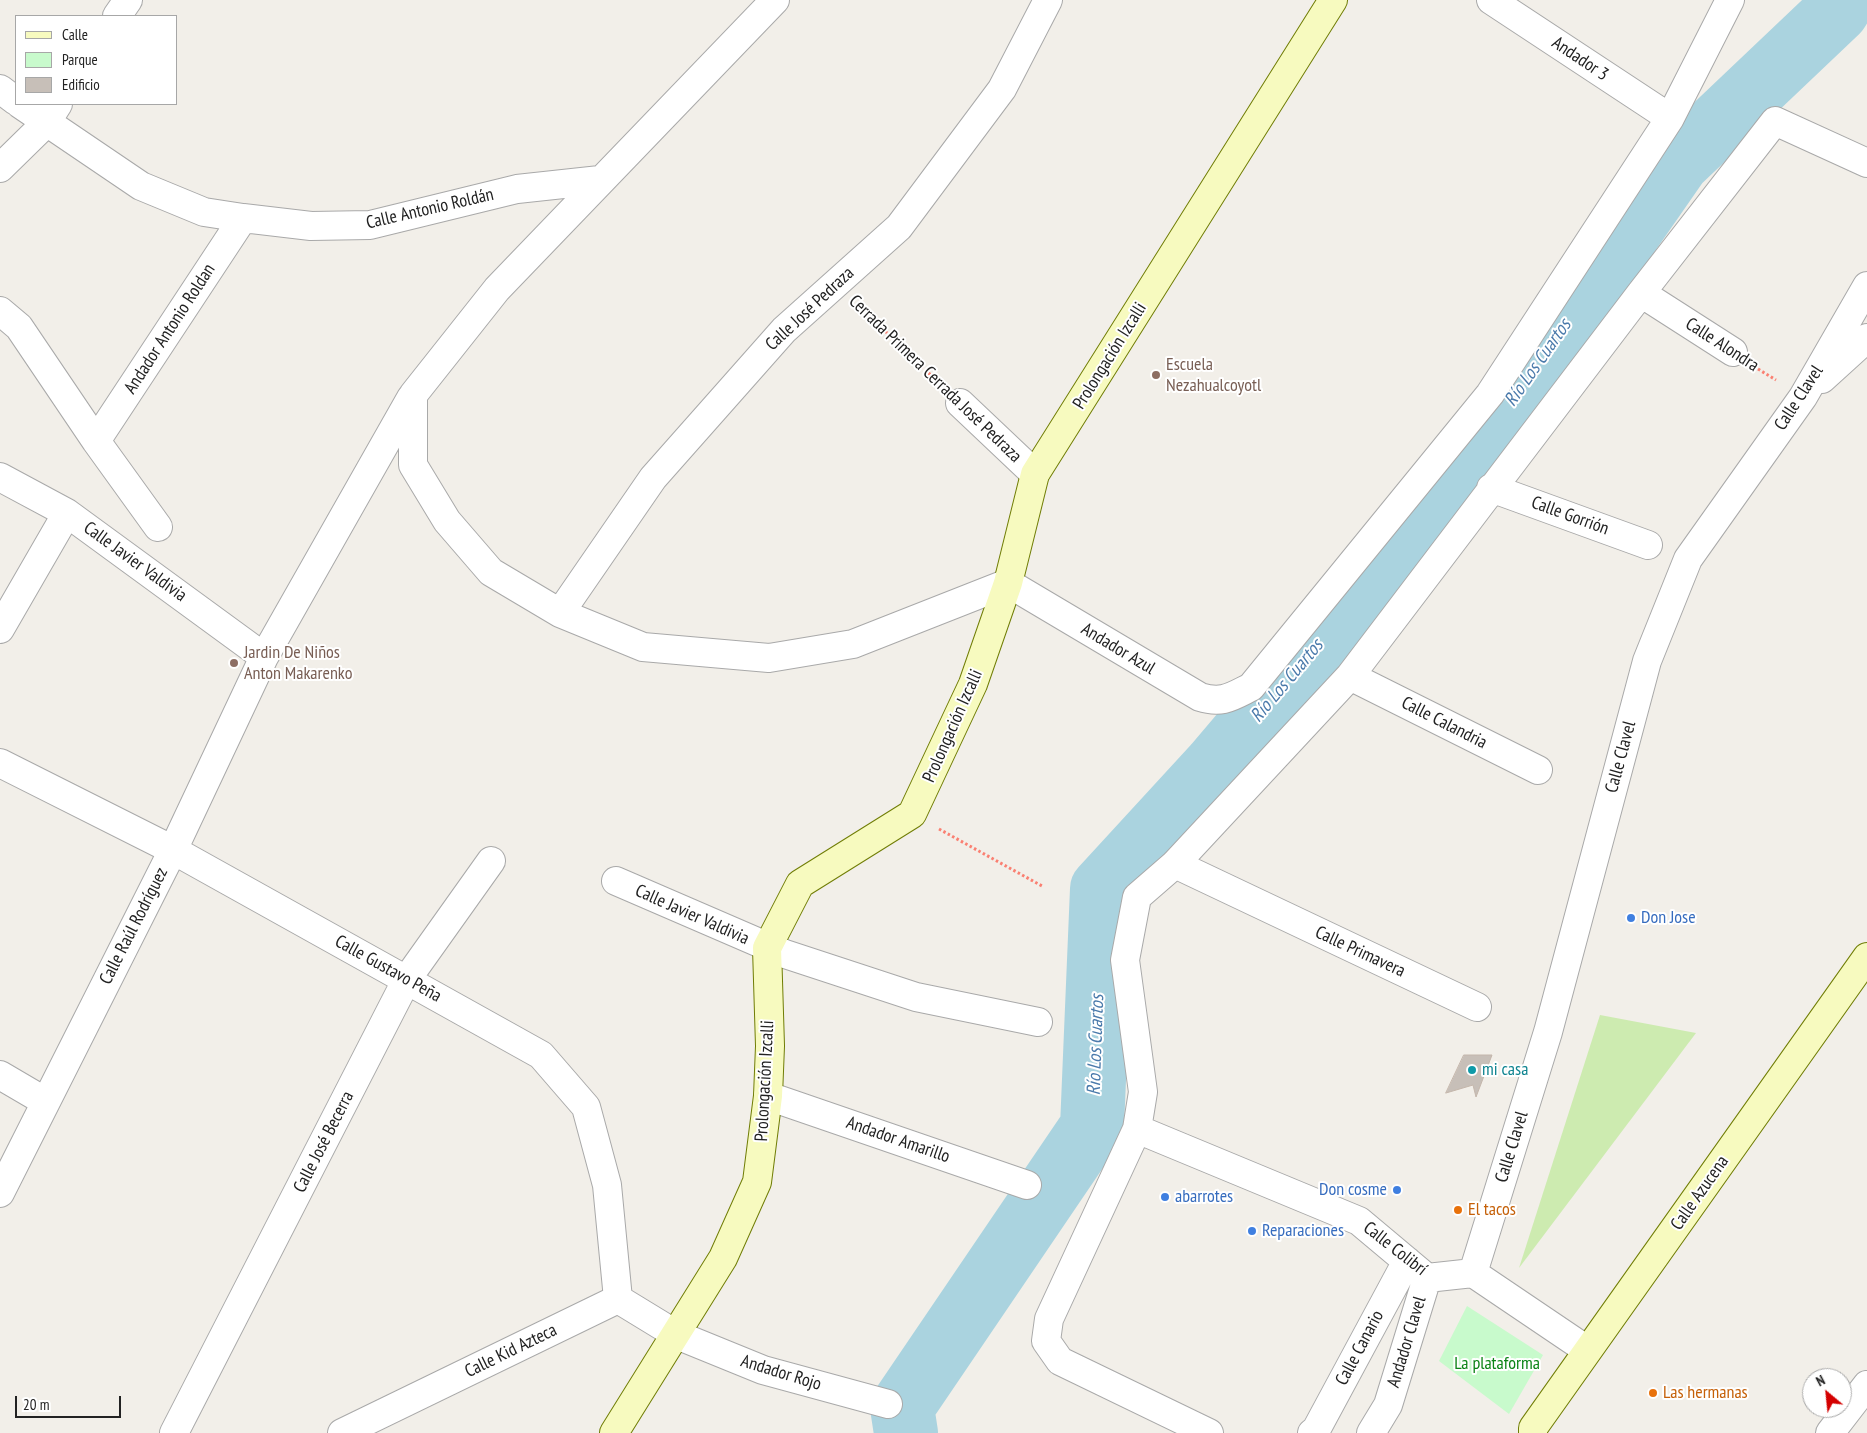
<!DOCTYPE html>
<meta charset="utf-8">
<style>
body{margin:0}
#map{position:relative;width:1867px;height:1433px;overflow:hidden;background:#f2efe9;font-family:"PT Sans Narrow",sans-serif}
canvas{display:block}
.legend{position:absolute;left:15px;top:15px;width:162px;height:90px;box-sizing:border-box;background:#fff;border:1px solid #a7a7a7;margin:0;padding:6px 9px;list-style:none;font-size:15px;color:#222}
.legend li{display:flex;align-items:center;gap:10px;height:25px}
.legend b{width:25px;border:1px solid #a7a7a7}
.north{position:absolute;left:1802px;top:1368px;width:50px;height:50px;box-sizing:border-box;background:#fff;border:1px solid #a7a7a7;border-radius:50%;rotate:332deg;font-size:14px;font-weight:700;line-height:20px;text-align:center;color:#222}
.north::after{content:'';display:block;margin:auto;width:18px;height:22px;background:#d40000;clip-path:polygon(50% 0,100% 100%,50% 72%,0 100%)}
.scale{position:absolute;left:15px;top:1396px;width:106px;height:22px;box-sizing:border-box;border:2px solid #222;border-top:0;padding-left:6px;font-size:15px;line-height:18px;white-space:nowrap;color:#222;-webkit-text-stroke:4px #fff;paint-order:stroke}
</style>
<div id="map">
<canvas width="1867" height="1433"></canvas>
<ul class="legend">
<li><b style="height:6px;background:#f7fabf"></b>Calle</li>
<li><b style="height:14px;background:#c8facc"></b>Parque</li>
<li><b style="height:14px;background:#c7bfb8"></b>Edificio</li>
</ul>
<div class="north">N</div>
<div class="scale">20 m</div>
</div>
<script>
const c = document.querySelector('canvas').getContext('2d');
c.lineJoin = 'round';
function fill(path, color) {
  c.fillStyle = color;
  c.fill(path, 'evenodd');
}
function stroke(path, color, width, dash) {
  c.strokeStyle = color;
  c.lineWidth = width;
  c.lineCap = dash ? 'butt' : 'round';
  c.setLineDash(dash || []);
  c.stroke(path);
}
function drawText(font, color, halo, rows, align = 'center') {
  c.font = font + ' "PT Sans Narrow",sans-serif';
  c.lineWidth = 4;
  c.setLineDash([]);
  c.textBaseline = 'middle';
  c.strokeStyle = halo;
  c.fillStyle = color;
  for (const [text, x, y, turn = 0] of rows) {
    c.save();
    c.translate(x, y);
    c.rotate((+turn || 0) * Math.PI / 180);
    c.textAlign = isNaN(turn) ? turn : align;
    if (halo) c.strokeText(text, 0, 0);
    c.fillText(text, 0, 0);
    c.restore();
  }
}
fill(new Path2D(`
 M1600 1015 1696 1033 1519 1268Z`), '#cdebb0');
fill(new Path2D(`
 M1467 1306 1543 1355 1509 1414 1439 1361Z`), '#c8facc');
stroke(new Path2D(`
 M906 1433 902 1407 1092 1127 1102 889 1215 766 1455 483 1678 162 1837 11 1844 0`), '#aad3df', 64);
const building = new Path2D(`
 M1464 1055H1492L1476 1097 1473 1085 1446 1093Z`);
fill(building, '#c7bfb8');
stroke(building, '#c4b6ab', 1);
const street = new Path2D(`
 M775 0 497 289 413 395V465L447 521 491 572 560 613 643 647 769 658 853 644 1008 583 1200 697C1222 704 1231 697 1251 687L1490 394 1670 118 1730 0
 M1491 0 1670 118
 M117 16 128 0
 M0 89 16 101
 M20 104 141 186 204 212 243 218 311 226 370 225 517 189 600 180
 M0 168 46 123 58 104
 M1641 293 1733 352
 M0 311 19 327 96 441 158 527
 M1822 379 1867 338
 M960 403 1035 474
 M96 441 243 218
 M0 477 67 513 264 657
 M1491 488 1648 545
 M560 613 653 478 784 330 899 227 1002 89 1048 0
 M0 629 67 513
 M1350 676 1538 770
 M0 763 173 850 541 1055 586 1107 607 1185 618 1299
 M1175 864 1477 1007
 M616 881 785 954 916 997 1038 1022
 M0 1075 46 1102
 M768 1096 1027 1185
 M1137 1129 1359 1221 1427 1278 1473 1273 1587 1350
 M0 1193 173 850 264 657 411 398
 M1473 1273 1548 1032 1647 661 1688 559 1803 397 1867 286
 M174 1433 407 979 491 861
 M342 1433 618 1299 677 1335 763 1370 888 1404
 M1209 1433 1060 1361 1046 1341 1049 1319 1137 1129 1143 1092 1125 960 1137 897 1175 864 1350 676 1641 293 1775 121 1867 163
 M1312 1433 1316 1430 1407 1261
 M1371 1433 1388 1405 1427 1278
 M1830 1433 1867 1385`);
const secondary = new Path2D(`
 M614 1433 723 1258 757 1182 768 1096 770 1046 767 948 800 884 912 814 973 684 1008 583 1035 474 1333 0
 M1533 1433V1428L1867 957`);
stroke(street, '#a9a9a9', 30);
stroke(secondary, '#707d05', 30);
stroke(new Path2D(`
 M860 307 938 382
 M1758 369 1776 380
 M939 829 1042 886`), '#fa8072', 3, [2.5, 2.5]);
stroke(street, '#fff', 28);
stroke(secondary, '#f7fabf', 28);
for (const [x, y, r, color] of [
 [1156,375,5,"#8d6e63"],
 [234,663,5,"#8d6e63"],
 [1631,918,5,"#3f7fe0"],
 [1472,1070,5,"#0f9aa8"],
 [1397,1190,5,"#3f7fe0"],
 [1165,1197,5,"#3f7fe0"],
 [1458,1210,5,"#e8710a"],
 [1252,1231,5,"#3f7fe0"],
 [1653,1393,5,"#e8710a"]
]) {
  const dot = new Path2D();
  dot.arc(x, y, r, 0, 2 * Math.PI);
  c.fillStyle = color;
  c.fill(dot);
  stroke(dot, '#fff', 2);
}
drawText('18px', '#222', '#fff', [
 ["Andador 3",1580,59,34],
 ["Calle Antonio Roldán",430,209,-13],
 ["Calle José Pedraza",810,309,-43],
 ["Andador Antonio Roldan",170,329,-57],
 ["Calle Alondra",1722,345,33],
 ["Prolongación Izcalli",1110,356,-58],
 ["Cerrada Primera Cerrada José Pedraza",935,379,44],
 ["Calle Clavel",1799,398,-57],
 ["Calle Gorrión",1570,516,20],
 ["Calle Javier Valdivia",135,562,36],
 ["Andador Azul",1118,649,31],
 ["Calle Calandria",1444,723,27],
 ["Prolongación Izcalli",953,726,-66],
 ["Calle Clavel",1621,757,-75],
 ["Calle Javier Valdivia",692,915,24],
 ["Calle Raúl Rodríguez",134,926,-63],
 ["Calle Primavera",1360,952,25],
 ["Calle Gustavo Peña",388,969,29],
 ["Prolongación Izcalli",765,1081,-87],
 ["Andador Amarillo",898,1140,19],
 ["Calle José Becerra",324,1142,-63],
 ["Calle Clavel",1512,1147,-73],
 ["Calle Azucena",1700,1193,-55],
 ["Calle Colibrí",1395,1249,38],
 ["Andador Clavel",1407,1342,-73],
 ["Calle Canario",1360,1348,-62],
 ["Calle Kid Azteca",511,1351,-26],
 ["Andador Rojo",781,1373,17]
]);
drawText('18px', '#785e54', '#fff', [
 ["Escuela",1166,365],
 ["Nezahualcoyotl",1166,386],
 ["Jardin De Niños",244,653],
 ["Anton Makarenko",244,674]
], 'left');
drawText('18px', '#366cbe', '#fff', [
 ["Don Jose",1641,918],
 ["Don cosme",1387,1190,"right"],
 ["abarrotes",1175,1197],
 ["Reparaciones",1262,1231]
], 'left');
drawText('18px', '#0d838f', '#fff', [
 ["mi casa",1482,1070]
], 'left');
drawText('18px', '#c56008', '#fff', [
 ["El tacos",1468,1210],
 ["Las hermanas",1663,1393]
], 'left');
drawText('18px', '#0c8416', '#fff', [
 ["La plataforma",1497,1364]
]);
drawText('italic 19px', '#4a7aab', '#fff', [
 ["Río Los Cuartos",1538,363,-55],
 ["Río Los Cuartos",1287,681,-50],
 ["Río Los Cuartos",1096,1045,-88]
]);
</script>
